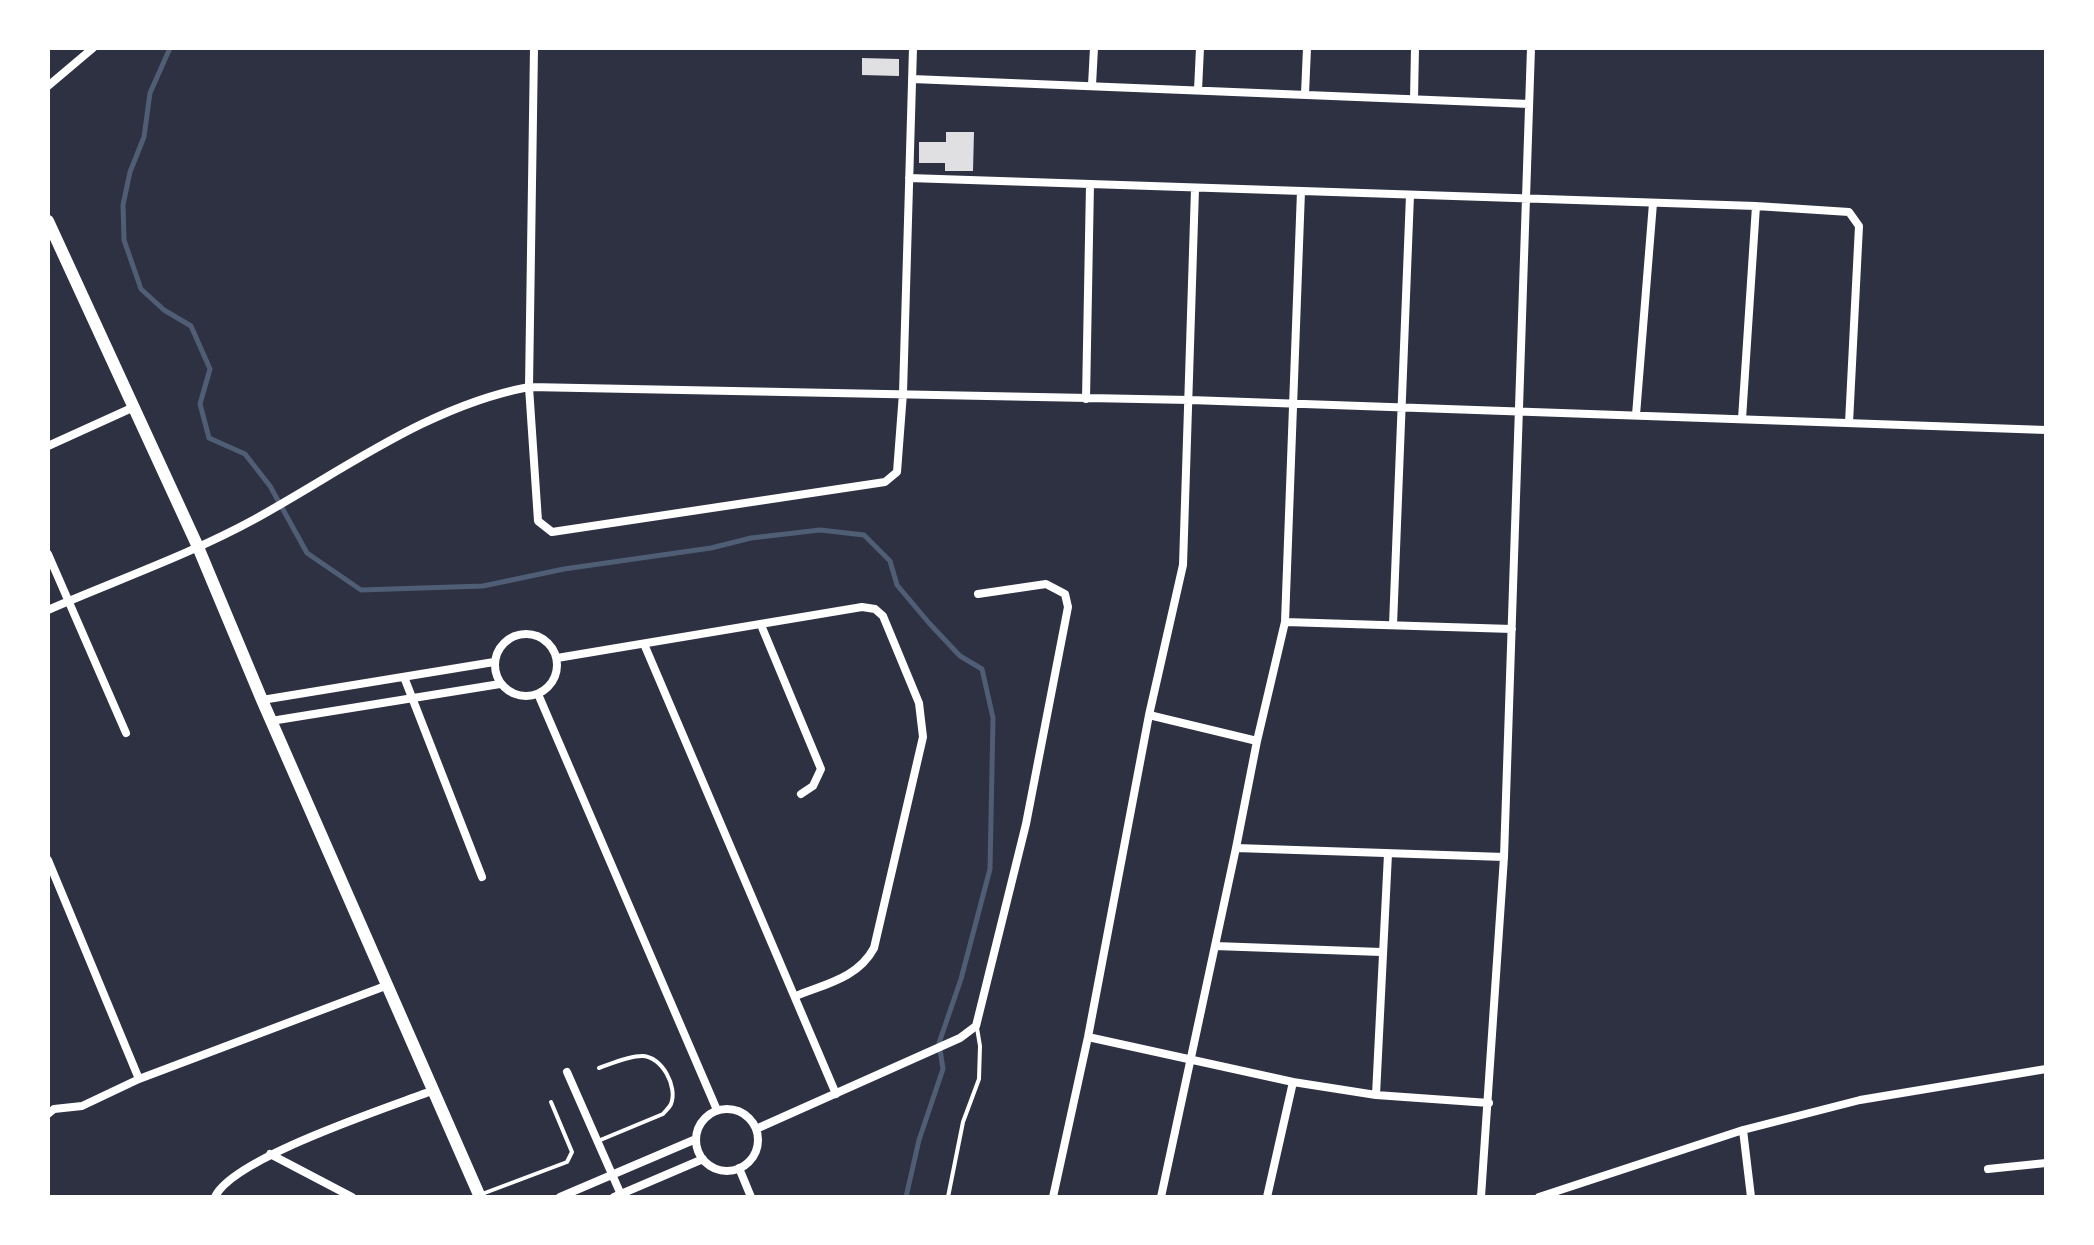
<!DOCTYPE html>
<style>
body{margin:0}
#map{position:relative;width:2094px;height:1245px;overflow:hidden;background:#2d3142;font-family:Barlow,sans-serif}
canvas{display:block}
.frame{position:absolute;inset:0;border:50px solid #fff;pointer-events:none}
</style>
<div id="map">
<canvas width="2094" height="1245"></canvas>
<div class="frame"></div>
</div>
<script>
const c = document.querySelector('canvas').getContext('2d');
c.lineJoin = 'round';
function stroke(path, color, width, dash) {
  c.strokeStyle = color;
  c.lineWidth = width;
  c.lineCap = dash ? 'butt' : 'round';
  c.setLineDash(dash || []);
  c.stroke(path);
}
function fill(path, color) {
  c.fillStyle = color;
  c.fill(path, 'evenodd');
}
stroke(new Path2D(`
 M170 48 150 93 144 137 130 172 123 205 124 240 141 289 164 310 191 326 210 369 200 404 209 438 245 454 270 486 307 553 361 590 483 586 564 569 711 548 751 538 820 530 864 535 890 561 897 585 929 623 960 656 982 669 993 718 990 869 961 979 939 1043 943 1069 919 1140 906 1197`), '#4f5d75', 5);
fill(new Path2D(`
 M862 58 899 59V76L862 75Z
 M946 132H974L973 171H945V163H919V142H946Z`), '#e0e0e3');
stroke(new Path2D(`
 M598 1141 663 1114C665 1111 670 1107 671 1104 678 1087 662 1056 642 1056 628 1056 613 1063 599 1068
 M482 1194 567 1162 572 1152 551 1102
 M948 1197 963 1122 979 1079 980 1046 977 1028`), '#fff', 4);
stroke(new Path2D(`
 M534 48 529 387 538 521 552 532 885 482 897 472 903 393 913 48
 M912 79 1529 104
 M1092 85 1094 48
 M48 86 93 48
 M1198 90 1200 48
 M1305 94 1307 48
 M1414 99 1415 48
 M909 178 1756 206 1849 212 1859 226 1849 423
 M1086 399 1090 184
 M1636 415 1653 203
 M1742 419 1756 206
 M48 446 134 407
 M48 554 126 733
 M48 610C117 580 189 555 255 519 344 470 428 406 529 387L1190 400 2046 430
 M1285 622 1512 629
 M761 625 821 769 813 786 801 794
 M1393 625 1410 195
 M495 665a31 31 0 1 1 62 0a31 31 0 1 1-62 0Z
 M644 644 836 1094
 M557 658 862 607 875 609 883 616 919 703 923 737 874 948C858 978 825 984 796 996
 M404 677 482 877
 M538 694 717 1110
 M262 700 494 662
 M1149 715 1257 741
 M271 721 500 684
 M1236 848 1504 857
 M48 860 139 1079
 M1215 946 1381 952
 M1088 1037 1293 1082 1376 1095 1489 1103
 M567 1072 622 1197
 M1376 1095 1388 854
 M696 1140a31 31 0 1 1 62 0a31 31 0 1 1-62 0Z
 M48 1114 54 1109 82 1106 139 1079 388 985
 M756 1129 960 1038 976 1026 1026 824 1068 607 1065 594 1046 584 978 594
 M1743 1130 1751 1197
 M270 1154 352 1197
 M739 1168 751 1197
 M1988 1169 2046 1163
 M215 1197C232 1158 390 1107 434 1090
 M560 1197 696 1139
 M614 1197 703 1159
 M1053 1197 1088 1037 1149 715 1183 565 1195 189
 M1161 1197 1236 848 1257 741 1285 622 1301 191
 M1267 1197 1293 1082
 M1481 1197 1504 857 1531 48
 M1539 1197 1743 1130 1860 1100 2046 1069`), '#fff', 8);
stroke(new Path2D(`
 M48 221 198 547 262 700 480 1197`), '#fff', 12);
</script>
